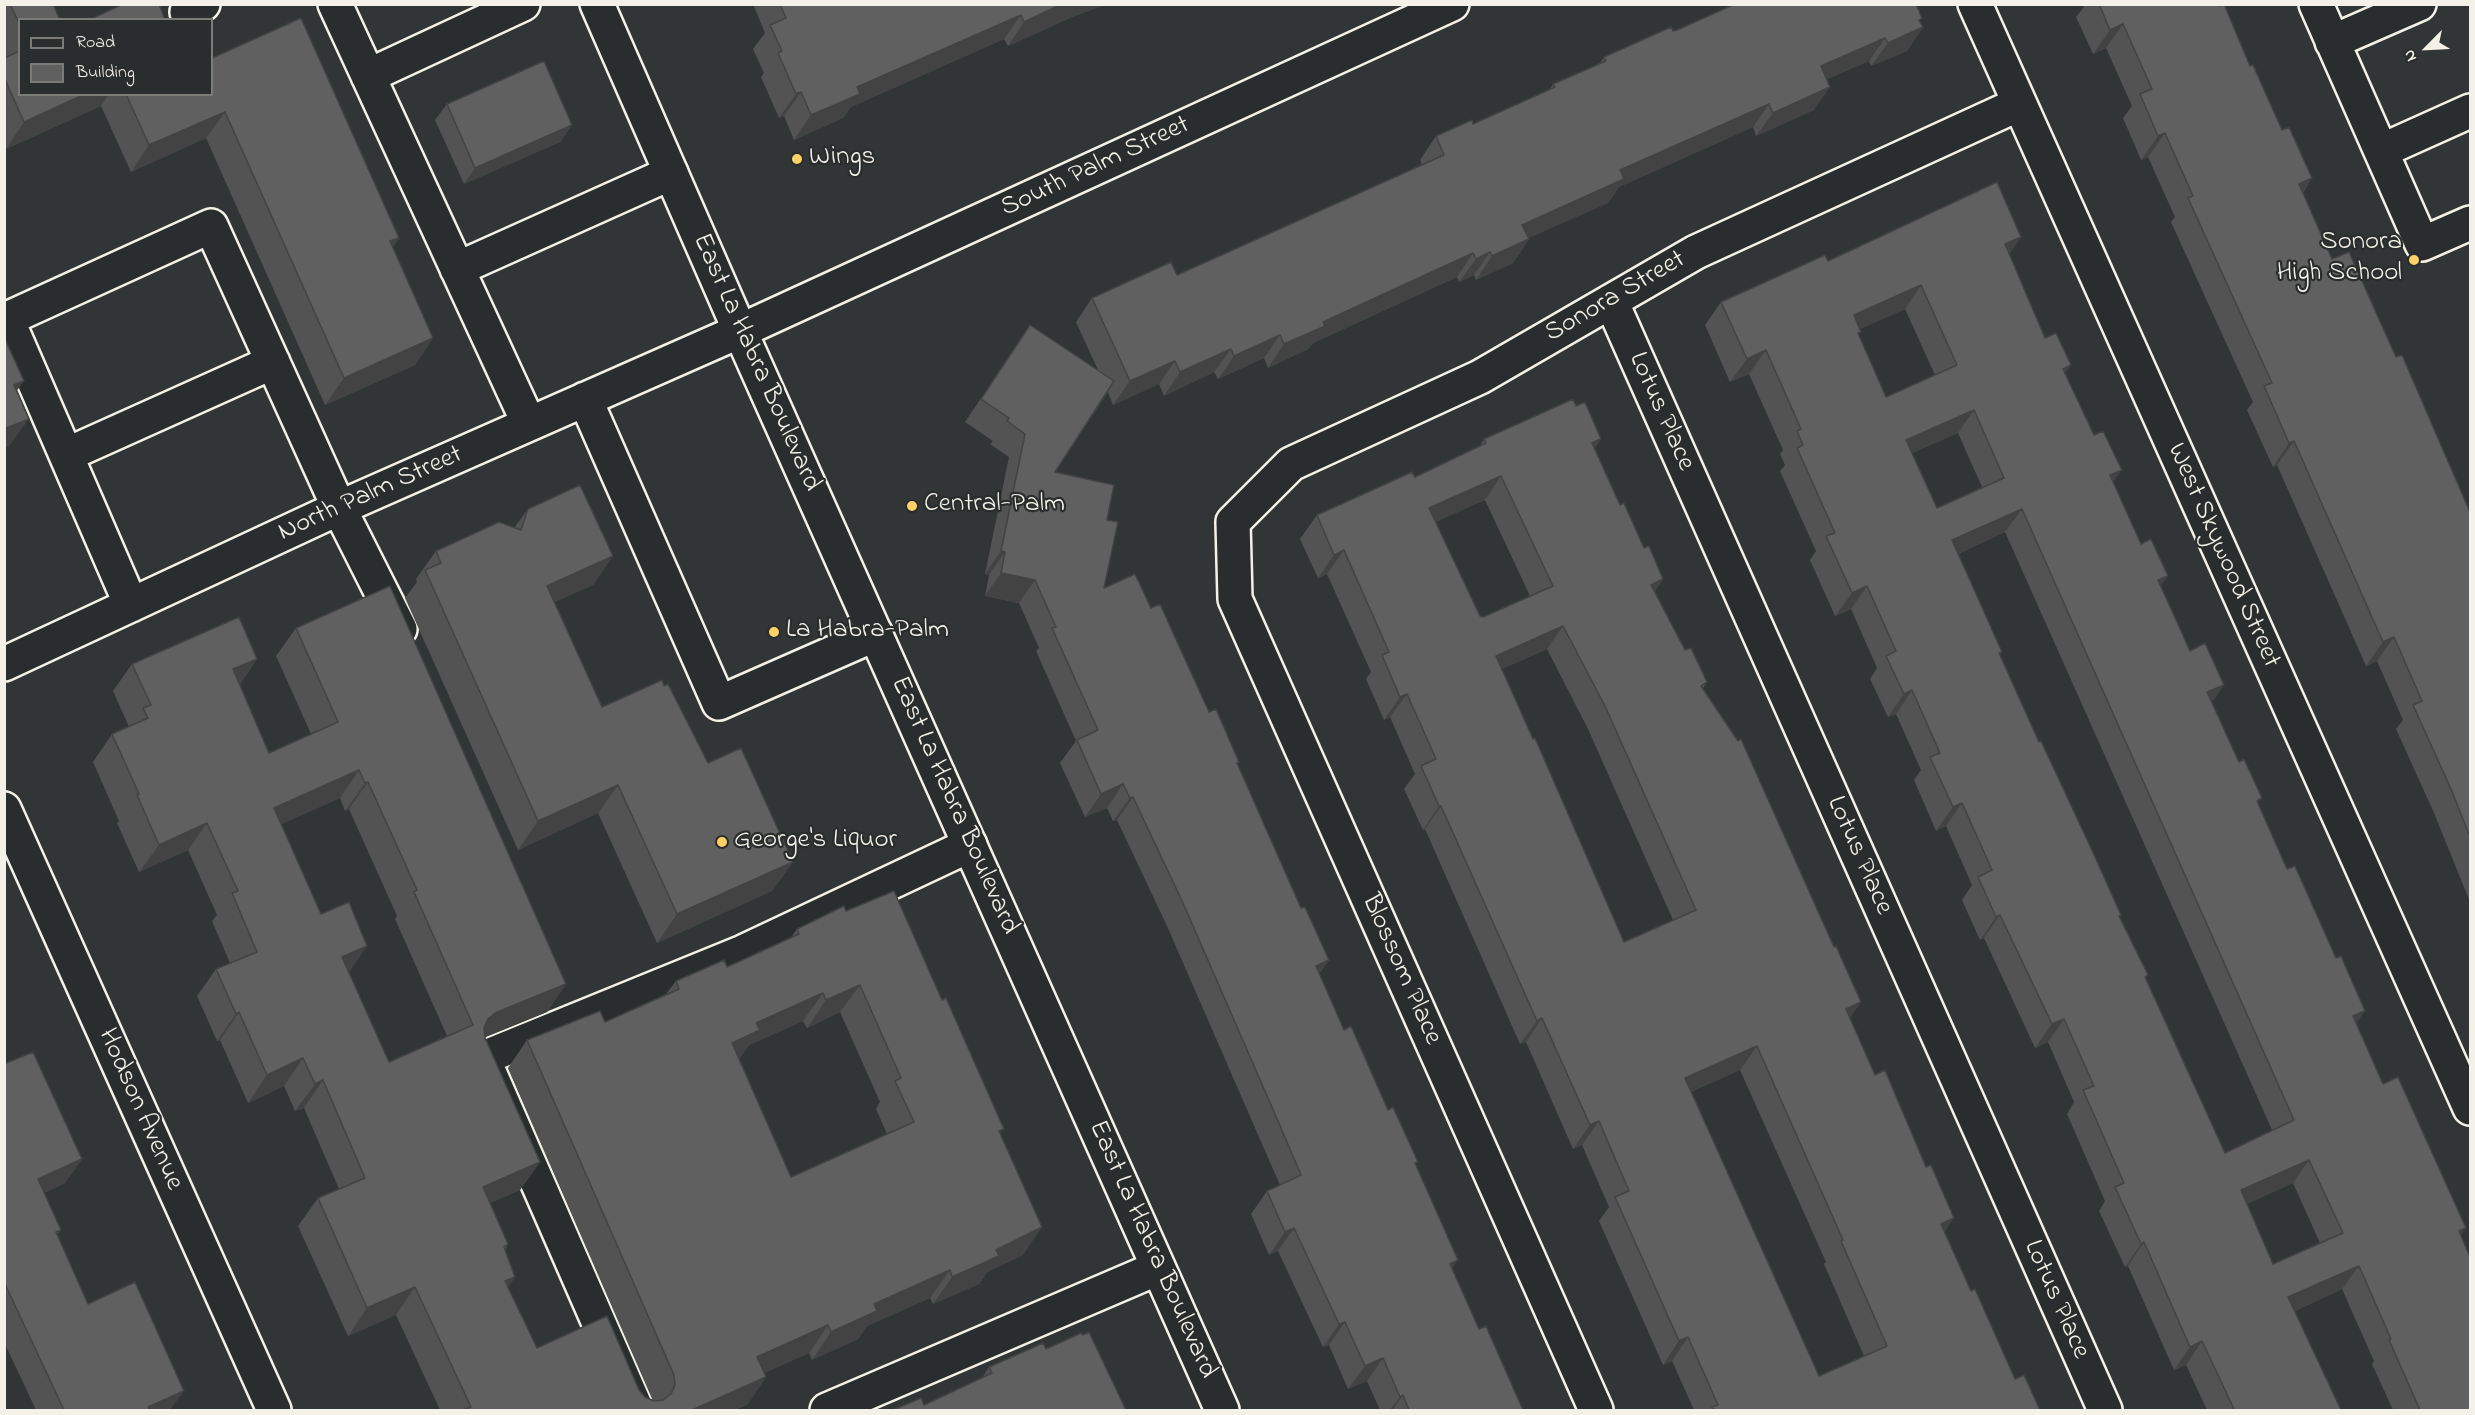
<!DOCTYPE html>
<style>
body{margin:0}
#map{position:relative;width:2475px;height:1415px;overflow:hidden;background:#323535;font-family:"Indie Flower",sans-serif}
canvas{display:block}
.frame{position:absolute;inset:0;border:6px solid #f4f1e8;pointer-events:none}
.legend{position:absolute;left:18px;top:18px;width:195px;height:78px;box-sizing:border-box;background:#2a2d2e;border:2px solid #7b7b78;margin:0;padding:8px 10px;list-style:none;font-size:18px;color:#f4f1e8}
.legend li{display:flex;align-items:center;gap:12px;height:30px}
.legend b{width:30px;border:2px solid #7b7b78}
.north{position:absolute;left:2397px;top:18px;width:60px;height:60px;-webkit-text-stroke:4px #2a2d2e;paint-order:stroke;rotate:246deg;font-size:16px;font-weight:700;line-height:24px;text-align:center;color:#f4f1e8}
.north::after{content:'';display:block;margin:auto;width:21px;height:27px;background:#f4f1e8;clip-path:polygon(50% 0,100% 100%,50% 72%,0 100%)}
</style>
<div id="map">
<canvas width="2475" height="1415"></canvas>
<div class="frame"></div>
<ul class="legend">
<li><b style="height:8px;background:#2a2d2e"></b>Road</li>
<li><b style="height:16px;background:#5f605f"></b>Building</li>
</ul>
<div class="north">N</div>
</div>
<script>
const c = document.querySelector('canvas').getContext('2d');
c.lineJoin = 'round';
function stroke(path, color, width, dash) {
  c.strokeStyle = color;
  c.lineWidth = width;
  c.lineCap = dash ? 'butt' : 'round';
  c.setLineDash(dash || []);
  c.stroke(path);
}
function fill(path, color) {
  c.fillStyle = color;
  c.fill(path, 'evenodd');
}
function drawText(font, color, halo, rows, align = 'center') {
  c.font = font + ' "Indie Flower",sans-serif';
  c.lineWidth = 4.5;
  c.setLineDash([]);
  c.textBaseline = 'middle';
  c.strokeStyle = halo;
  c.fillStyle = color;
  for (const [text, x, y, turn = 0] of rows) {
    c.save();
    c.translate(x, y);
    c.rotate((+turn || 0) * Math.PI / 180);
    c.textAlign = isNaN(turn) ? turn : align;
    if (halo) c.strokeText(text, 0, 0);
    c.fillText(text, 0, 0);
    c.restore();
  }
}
const minor = new Path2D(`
 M335 4 529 424
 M1975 4 2470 1108
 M2316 4 2422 244 2470 223
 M187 12 203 4
 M2332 42 2419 4
 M368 76 523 4
 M2381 151 2470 111
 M457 269 671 173
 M1611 301 2105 1410
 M585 399 719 703 876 634
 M66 455 273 362
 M131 605 7 319 211 226 339 508 400 629
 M4 664 339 508 740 331 1452 4
 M4 809 274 1410
 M637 1410 483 1058 743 952 970 845
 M827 1410 1158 1268
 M1596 1410 1235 599 1233 522 1291 464 1480 377 1696 252 2019 104`);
const major = new Path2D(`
 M597 4 740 331 1222 1410`);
stroke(minor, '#f4f1e8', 38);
stroke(major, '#f4f1e8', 38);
stroke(minor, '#2a2d2e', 33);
stroke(major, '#2a2d2e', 33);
fill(new Path2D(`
 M4 4H53L20 20V94H212L399 238 393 247 433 338 415 365 325 405 206 138 131 172 101 106 6 149 4 146Z
 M753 4H1107L1072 17 1008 46 1004 39 851 107 843 118 794 140 784 116 779 118 761 77 764 73 753 49 765 33Z
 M2083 4H2220L2282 130 2312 178 2303 193 2332 259 2396 357 2470 512V902L2434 813 2396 729 2403 720 2377 661 2366 666 2277 465 2273 467 2247 410 2253 402 2171 222 2175 217 2148 157 2141 160 2123 118 2132 106 2106 48 2093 54 2076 17 2084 7Z
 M1920 21 1923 27 1907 51 1871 66 1869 61 1827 79 1814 110 1756 136 1753 127 1619 187 1608 203 1528 238 1529 239 1513 263 1476 280 1474 275 1459 282 1457 277 1313 343 1308 349 1268 368 1264 358 1218 379 1214 372 1164 396 1159 384 1113 405 1108 392 1055 472 1107 520 1104 588 1151 608 1209 712 1239 762 1237 764 1301 908 1329 960 1319 974 1344 1030 1388 1110 1416 1165 1452 1269 1479 1329 1523 1410H1380L1367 1381 1348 1389 1329 1345 1323 1347 1278 1251 1269 1255 1251 1214 1267 1191 1280 1185 1262 1144 1167 926 1117 820 1113 821 1107 808 1085 817 1060 763 1076 741 1036 651 1039 648 1019 603 985 596 989 575 985 574 1009 457 990 444 993 441 965 422 1030 325 1098 370 1076 322 1092 298 1177 275 1422 165 1420 160 1436 136 1473 124 1549 90 1553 84 1600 63 1604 57 1673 31Z
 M447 104 572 125 560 142 464 184 435 120Z
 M2021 237 2009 254 2045 338 2071 365 2065 373 2141 544 2161 586 2190 651 2224 685 2212 702 2383 1084 2461 1235 2470 1410H2393L2372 1364 2374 1361 2342 1289 2295 1311 2341 1410H2207L2186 1365 2174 1370 2128 1266 2125 1267 2099 1211 2105 1201 2067 1114 2074 1102 2048 1042 2035 1048 1984 938 1980 940 1962 900 1972 885 1946 826 1936 831 1914 780 1921 770 1896 714 1888 717 1870 679 1877 668 1851 609 1835 616 1810 560 1816 551 1780 471 1785 465 1780 454 1783 450 1749 374 1730 382 1705 325 1721 302 1828 261ZM1905 309 1935 375 1886 397 1859 335 1860 329ZM1958 433 1982 487 1937 508 1912 453ZM2005 532 2272 1130 2225 1153 2146 978 2120 917 2121 915 2039 742 2000 654 2002 652 1958 554ZM2293 1183 2320 1243 2273 1264 2247 1204Z
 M1484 439 1595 448 1620 505 1644 548 1663 579 1655 591 1685 650 1707 682 1703 688 1971 1291 2015 1379 2040 1410H1694L1672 1361 1663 1365 1599 1221 1609 1207 1582 1145 1573 1149 1526 1042 1520 1044 1425 829 1423 830 1404 789 1415 774 1390 717 1384 720 1366 679 1371 672 1327 574 1318 578 1300 539 1317 515 1415 477 1479 447ZM1485 500 1530 596 1483 617 1480 616 1435 522ZM1547 649 1588 729 1673 920 1624 942 1502 669ZM1740 1070 1826 1262 1824 1264 1864 1356 1819 1376 1691 1092Z
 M528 509 613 556 593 585 554 602 602 707 664 686 708 763 793 862 772 891 657 943 598 813 518 850 405 598 417 582 416 579 436 551 514 528Z
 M296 628 566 984 547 1012 485 1037 540 1162 520 1190 490 1203 508 1244 505 1250 515 1277 508 1287 537 1348 639 1390 645 1397 653 1401 508 1068 527 1040 605 1022 666 994 676 981 727 967 790 939 797 929 846 911 1000 1134 1023 1255 987 1272 979 1284 933 1304 930 1298 867 1326 858 1339 812 1360 809 1353 764 1373 766 1377 747 1405 734 1410H440L396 1315 348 1336 298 1226 318 1198 339 1189 304 1108 295 1111 284 1086 248 1103 220 1040 217 1041 197 996 216 969 230 963 212 921 217 915 188 850 139 872 117 823 119 821 93 762 112 734 129 727 113 691 132 664 257 659 240 684 269 753 311 734 276 656ZM340 798 345 811 349 809 397 916 395 919 447 1036 389 1062 349 973 321 914 281 824ZM840 1012 880 1102 876 1109 887 1134 791 1177 739 1058 749 1045 803 1021 807 1028Z
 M4 1064 82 1159 65 1183 44 1193 61 1230 57 1235 88 1304 170 1410H36L4 1342Z
 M1046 1349 924 1405 982 1378 989 1367Z`), '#525352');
fill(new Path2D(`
 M1062 4H1107L1072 17 1008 46 1024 22Z
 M1021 15 1004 39 851 107 843 118 794 140 811 115 857 87Z
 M1922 18 1912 32 1923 27 1907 51 1871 66 1888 43Z
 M2123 24 2106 48 2093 54 2110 30Z
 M1885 38 1869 61 1805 89 1821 66Z
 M1830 87 1814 110 1756 136 1773 113Z
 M801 92 784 116 779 118 796 94Z
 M85 94H109L101 106 6 149 24 122Z
 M1769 104 1753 127 1619 187 1608 203 1506 248 1522 225 1620 170Z
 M225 112 206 138 131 172 149 145Z
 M572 125 560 142 464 184 475 168Z
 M2165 133 2148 157 2141 160 2158 136Z
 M2312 178 2296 202 2299 184Z
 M2021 237 2005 260V244Z
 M399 238 380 264 390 241Z
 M1529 239 1513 263 1476 280 1492 256Z
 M1490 252 1474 275 1459 282 1476 259Z
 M1473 253 1457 277 1313 343 1308 349 1268 368 1284 344 1323 322Z
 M1921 285 1905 309 1838 339 1854 315Z
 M1280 335 1264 358 1218 379 1234 356Z
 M433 338 415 365 325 405 344 378Z
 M1231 349 1214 372 1164 396 1180 372Z
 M1766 350 1749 374 1730 382 1747 359Z
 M1175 361 1159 384 1113 405 1130 381Z
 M2071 365 2054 389 2063 369Z
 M24 381 4 408 14 385Z
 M1974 410 1958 433 1890 463 1906 440Z
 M29 419 9 446 4 448V429Z
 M1601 439 1585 463 1592 443Z
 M2294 441 2277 465 2273 467 2289 443Z
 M2122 470 2105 493 2110 475Z
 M1501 476 1485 500 1413 532 1429 508Z
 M2022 509 2005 532 1935 564 1952 540Z
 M1344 550 1327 574 1318 578 1334 555Z
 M1001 551 1005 552 989 575 985 574Z
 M613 556 593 585 527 615 547 586Z
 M1001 573 1035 580 1019 603 985 596Z
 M2168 576 2151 599 2158 580Z
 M1663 579 1647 603 1651 585Z
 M1867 586 1851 609 1835 616 1852 593Z
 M1563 626 1547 649 1479 679 1496 656Z
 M2394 637 2377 661 2366 666 2383 642Z
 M257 659 238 686 233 669Z
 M2224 685 2207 708V692Z
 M1912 690 1896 714 1888 717 1904 694Z
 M1407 694 1390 717 1384 720 1400 697Z
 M359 770 340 798 255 836 274 808Z
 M368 782 349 809 345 811 365 783Z
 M1123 784 1107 808 1085 817 1101 794Z
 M618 785 598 813 518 850 538 821Z
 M1133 797 1117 820 1113 821 1130 798Z
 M1962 803 1946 826 1936 831 1953 807Z
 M1439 806H1441L1425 829 1423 830Z
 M207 823 188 850 139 872 159 845Z
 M793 862 772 891 657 943 677 914Z
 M2000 915 1984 938 1980 940 1996 917Z
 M367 946 348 974 342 957Z
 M1329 960 1313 983 1316 966Z
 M566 984 547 1012 476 1041 488 1019 495 1013Z
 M860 985 840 1012 807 1028 826 1000Z
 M823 993 803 1021 749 1045 740 1058 712 1070 732 1043 756 1023Z
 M1861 1002 1845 1026 1846 1009Z
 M2365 1011 2349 1034 2353 1016Z
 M239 1012 220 1040 217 1041 236 1014Z
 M1542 1018 1526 1042 1520 1044 1537 1021Z
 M2064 1019 2048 1042 2035 1048 2052 1024Z
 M1757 1046 1740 1070 1668 1102 1685 1078Z
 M303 1058 284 1086 248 1103 267 1075Z
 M323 1080 304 1108 295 1111 315 1084Z
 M1599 1121 1582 1145 1573 1149 1590 1125Z
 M82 1159 65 1183 21 1203 38 1179Z
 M2309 1160 2293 1183 2225 1214 2241 1190Z
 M540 1162 520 1190 463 1215 483 1187Z
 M1954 1218 1938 1242 1941 1224Z
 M1042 1227 1023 1255 987 1272 979 1284 933 1304 952 1277 996 1250Z
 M1294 1228 1278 1251 1269 1255 1285 1232Z
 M2466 1228 2449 1251 2459 1231Z
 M2144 1242 2128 1266 2125 1267 2141 1244Z
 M1458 1260 1442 1283 1450 1264Z
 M2359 1266 2342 1289 2272 1321 2288 1297Z
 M950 1270 930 1298 867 1326 858 1339 812 1360 831 1332 874 1304Z
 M515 1277 495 1305 505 1281Z
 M415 1287 396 1315 348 1336 367 1308Z
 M1345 1322 1329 1345 1323 1347 1339 1324Z
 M828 1325 809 1353 737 1385 757 1357Z
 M1688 1337 1672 1361 1663 1365 1679 1341Z
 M2202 1341 2186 1365 2174 1370 2190 1347Z
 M1383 1358 1367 1381 1348 1389 1365 1366Z
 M766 1377 747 1405 734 1410H692Z
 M184 1391 170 1410H145L148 1407Z
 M1403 1395 1393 1410H1390L1400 1397Z`), '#424342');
const building = new Path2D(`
 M10 4H53L60 20H20V25Z
 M123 4H159L165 20H89Z
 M780 4H1062L1024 22 1021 15 857 87 860 94 811 115 801 92 796 94 778 53 782 51 770 25 786 18Z
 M1735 4H1916L1922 18 1919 20 1923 27 1888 43 1885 38 1821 66 1830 87 1773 113 1769 104 1620 170 1624 179 1522 225 1529 239 1492 256 1490 252 1476 259 1473 253 1323 322 1325 326 1284 344 1280 335 1234 356 1231 349 1180 372 1175 361 1130 381 1092 298 1171 262 1177 275 1444 155 1436 136 1472 120 1473 124 1555 87 1553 84 1606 61 1604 57 1671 27 1673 31 1677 30Z
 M2099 4H2220V6L2224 4 2250 66 2253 65 2282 130 2289 127 2312 178 2299 184 2332 259 2349 252 2396 357 2402 355 2470 512V837L2451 789 2413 705 2422 701 2394 637 2383 642 2294 441 2289 443 2264 386 2272 383 2188 198 2193 196 2165 133 2158 136 2140 94 2152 89 2123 24 2110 30Z
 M301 18 399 238 390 241 433 338 344 378 225 112 149 145 126 94H212V58Z
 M20 51V94H85L24 122 4 77V58Z
 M544 61 572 125 475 168 447 104Z
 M1997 182 2021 237 2005 244 2045 338 2056 333 2071 365 2063 369 2094 435 2103 431 2122 470 2110 475 2141 544 2151 539 2168 576 2158 580 2190 651 2205 643 2224 685 2207 692 2239 762 2244 759 2262 798 2257 801 2287 869 2295 866 2336 958 2341 956 2365 1011 2353 1016 2383 1084 2398 1077 2466 1228 2459 1231 2470 1257V1410H2420L2389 1340 2391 1339 2359 1266 2288 1297 2341 1410H2231L2234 1409 2202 1341 2190 1347 2144 1242 2141 1244 2115 1187 2124 1183 2083 1090 2094 1086 2064 1019 2052 1024 2000 915 1996 917 1978 877 1992 870 1962 803 1953 807 1930 757 1940 753 1912 690 1904 694 1886 656 1896 651 1867 586 1852 593 1826 536 1835 533 1797 448 1803 445 1797 431 1801 429 1766 350 1747 359 1721 302 1825 255 1828 261ZM1921 285 1957 365 1886 397 1858 333 1861 332 1854 315ZM1974 410 2004 478 1937 508 1906 440ZM2022 509 2294 1120 2225 1153 2145 977 2148 975 2119 916 2121 915 2091 848 2041 741 2039 742 1999 653 2002 652 1952 540ZM2309 1160 2343 1233 2273 1264 2241 1190Z
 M1030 325 1114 381 1055 472 1114 485 1107 520 1118 522 1104 588 1135 574 1151 608 1160 604 1209 712 1216 709 1239 762 1237 763 1301 908 1305 907 1329 960 1316 966 1344 1030 1351 1026 1388 1110 1393 1107 1418 1162 1415 1163 1458 1260 1450 1264 1479 1329 1486 1326 1523 1410H1409L1403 1395 1400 1397 1383 1358 1365 1366 1345 1322 1339 1324 1294 1228 1285 1232 1267 1191 1301 1175 1278 1121 1183 903 1133 797 1130 798 1123 784 1101 794 1077 740 1098 730 1052 628 1056 627 1035 580 1001 573 1005 552 1001 551 1025 434 1007 421 1009 418 981 399Z
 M4 337 24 381 14 385 29 419 4 429Z
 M1573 399 1576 406 1585 402 1601 439 1592 443 1620 505 1624 503 1644 548 1649 546 1663 579 1651 585 1685 650 1691 648 1707 682 1701 686 1738 741 1741 739 1834 947 1836 946 1861 1002 1846 1009 1875 1075 1885 1070 1926 1167 1931 1165 1954 1218 1941 1224 1971 1291 1975 1289 2015 1379 2024 1375 2040 1410H1714L1712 1407 1718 1405 1688 1337 1679 1341 1615 1197 1629 1191 1599 1121 1590 1125 1542 1018 1537 1021 1441 806H1439L1421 766 1436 759 1407 694 1400 697 1382 655 1389 652 1344 550 1334 555 1317 515 1412 472 1415 477 1486 443 1484 439ZM1501 476 1553 586 1483 617 1480 616 1429 508ZM1563 626 1605 706 1696 910 1624 942 1535 738 1533 739 1496 656ZM1757 1046 1843 1240 1841 1241 1887 1346 1819 1376 1685 1078Z
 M580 485 613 556 547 586 602 707 662 680 664 686 668 684 708 763 741 748 793 862 677 914 618 785 538 821 425 570 441 563 436 551 499 522 521 530 528 509Z
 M390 586 566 984 495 1013 488 1019 484 1028 485 1038 540 1162 483 1187 508 1244 504 1247 515 1277 505 1281 537 1348 607 1316 639 1390 645 1397 654 1401 663 1400 671 1394 675 1385 674 1375 527 1040 600 1011 605 1022 679 989 676 981 724 960 727 967 799 934 797 929 844 906 846 911 894 891 942 1000 946 998 1004 1129 999 1131 1042 1227 996 1250 999 1256 952 1277 950 1270 874 1304 877 1311 831 1332 828 1325 757 1357 766 1377 692 1410H463L471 1407 415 1287 367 1308 318 1198 365 1178 323 1080 315 1084 303 1058 267 1075 239 1012 236 1014 216 969 257 952 232 893 238 891 207 823 159 845 137 795 139 794 112 734 148 718 143 708 151 705 132 664 239 617 257 659 233 669 269 753 338 722 296 628ZM359 770 365 783 368 782 417 890 414 892 473 1025 389 1062 342 957 367 946 349 902 321 914 274 808ZM860 985 901 1078 895 1081 914 1122 791 1177 732 1043 760 1030 756 1023 823 993 826 1000Z
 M33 1052 82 1159 38 1179 61 1230 56 1232 88 1304 135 1282 184 1391 148 1407 149 1410H64L4 1282V1064Z
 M1089 1332 1126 1410H893L921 1398 924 1405 992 1373 989 1367 1043 1343 1046 1349 1081 1333 1083 1335Z`);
fill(building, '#5f605f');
stroke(building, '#424342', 1.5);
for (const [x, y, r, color] of [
 [797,159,6,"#ffd166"],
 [2414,260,6,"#ffd166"],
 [912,506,6,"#ffd166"],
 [774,632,6,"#ffd166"],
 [722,842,6,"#ffd166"]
]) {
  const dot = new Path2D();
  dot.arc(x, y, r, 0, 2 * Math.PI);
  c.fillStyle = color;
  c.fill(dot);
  stroke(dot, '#2a2d2e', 2);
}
drawText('27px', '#f4f1e8', '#2a2d2e', [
 ["Wings",809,159],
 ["Sonora",2402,244,"right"],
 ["High School",2402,275,"right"],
 ["Central-Palm",924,506],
 ["La Habra-Palm",786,632],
 ["George's Liquor",734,842]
], 'left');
drawText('27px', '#f4f1e8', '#2a2d2e', [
 ["South Palm Street",1096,168,-25],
 ["Sonora Street",1616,298,-30],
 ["East La Habra Boulevard",755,363,66],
 ["Lotus Place",1660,412,66],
 ["North Palm Street",371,495,-24],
 ["West Skywood Street",2222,556,66],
 ["East La Habra Boulevard",953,806,66],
 ["Lotus Place",1858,856,66],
 ["Blossom Place",1400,970,66],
 ["Hodson Avenue",139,1110,66],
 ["East La Habra Boulevard",1151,1250,66],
 ["Lotus Place",2055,1300,66]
]);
</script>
